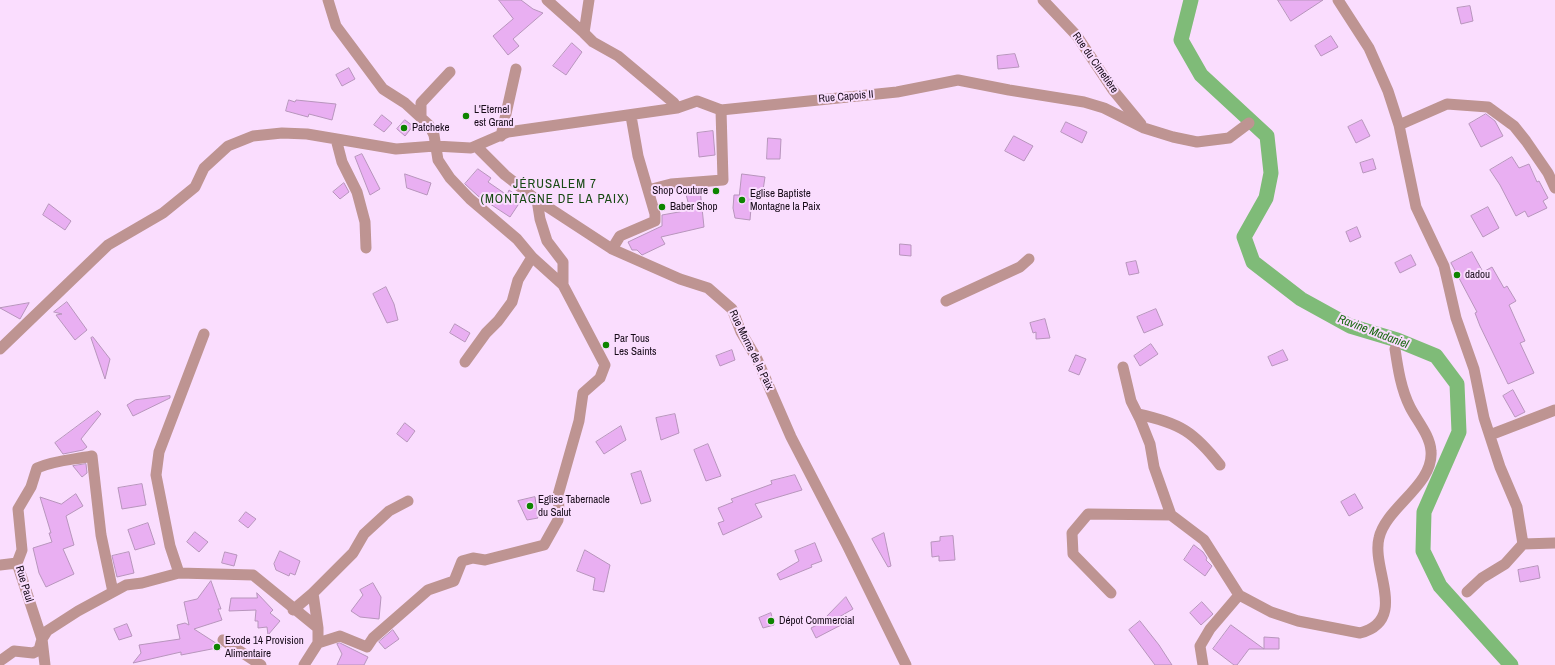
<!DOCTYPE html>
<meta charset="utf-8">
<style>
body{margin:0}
canvas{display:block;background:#faddfe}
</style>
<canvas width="1555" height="665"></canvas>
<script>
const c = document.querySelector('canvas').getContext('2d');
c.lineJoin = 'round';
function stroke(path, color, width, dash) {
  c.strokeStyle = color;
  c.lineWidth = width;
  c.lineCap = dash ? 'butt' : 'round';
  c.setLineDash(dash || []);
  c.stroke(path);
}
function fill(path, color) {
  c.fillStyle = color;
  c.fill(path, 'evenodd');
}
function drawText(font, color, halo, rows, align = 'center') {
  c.font = font + ' "Archivo Narrow",sans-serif';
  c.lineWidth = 4;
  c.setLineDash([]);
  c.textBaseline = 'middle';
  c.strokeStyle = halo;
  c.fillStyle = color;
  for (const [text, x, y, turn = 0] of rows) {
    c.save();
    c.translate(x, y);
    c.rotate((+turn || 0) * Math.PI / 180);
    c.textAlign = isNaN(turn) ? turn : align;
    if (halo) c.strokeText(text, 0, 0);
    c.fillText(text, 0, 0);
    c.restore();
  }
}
stroke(new Path2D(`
 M1191 0 1181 40 1201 75 1267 136 1271 173 1266 198 1244 237 1253 262 1301 299 1350 326 1397 340 1436 356 1457 384 1459 432 1424 512 1423 551 1440 586 1511 665`), '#7fbb78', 15);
const building = new Path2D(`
 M499 0H521L533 9 543 13 513 39 519 46 508 55 493 36 513 19Z
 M1278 0H1323L1291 21Z
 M1470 6 1473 21 1461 24 1457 8Z
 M1331 36 1338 47 1321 56 1315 46Z
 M572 43 582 52 566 75 553 66Z
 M1015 54 1019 67 998 69 997 56Z
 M349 68 355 79 342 86 336 75Z
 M289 100 295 102 296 100 336 104 332 120 309 114 308 117 286 111Z
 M1486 114 1495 121 1503 136 1481 147 1469 124Z
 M382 115 392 123 384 132 374 125Z
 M405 120 413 126 405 136 397 129Z
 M1362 120 1370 136 1356 143 1348 127Z
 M1066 122 1087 132 1082 143 1061 132Z
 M713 131 715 155 699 157 697 133Z
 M1014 136 1033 146 1024 161 1005 151Z
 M768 138 781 139 780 159H767Z
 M362 154 380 189 370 195 355 157Z
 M1512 157 1519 168 1529 164 1537 182 1539 181 1548 198 1543 201 1547 208 1528 217 1525 211 1516 216 1500 185 1490 170Z
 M1373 159 1376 169 1363 173 1360 163Z
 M478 169 491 178 488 182 507 195 509 190 522 199 510 217 478 196 465 184Z
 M405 174 431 183 427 195 407 188Z
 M742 174 765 177 762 197 752 196 750 220 735 218 733 208 734 195H739Z
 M344 183 349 192 340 199 333 192Z
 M700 189 704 227 661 237 665 244 642 255 637 250H632L628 242 662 226V215L690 210 685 190Z
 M49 204 71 221 65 230 43 215Z
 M1488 207 1499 228 1483 237 1471 216Z
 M1357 227 1361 237 1350 242 1346 232Z
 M900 244 911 245V256L900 255Z
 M1472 252 1483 272 1492 267 1504 288 1507 286 1516 301 1509 305 1525 341 1520 343 1534 373 1508 384 1480 326 1475 313 1477 312 1451 263Z
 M1411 255 1416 265 1400 273 1395 263Z
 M1136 261 1139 273 1129 275 1126 263Z
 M386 287 394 304 398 320 387 323 373 294Z
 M67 302 87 330 75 340 56 315 62 314 54 312Z
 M29 303 20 319 0 308Z
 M1156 309 1163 325 1144 333 1137 317Z
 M1045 319 1050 338 1036 339V332L1033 333 1030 323Z
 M455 324 470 333 465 342 450 333Z
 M93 337 110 359 105 379 91 338Z
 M1151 344 1158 354 1140 366 1134 356Z
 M732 350 735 360 720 366 716 356Z
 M1283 350 1288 360 1272 366 1268 357Z
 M1076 355 1086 359 1079 375 1069 371Z
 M1513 390 1525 412 1515 417 1503 396Z
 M170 396V398L133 416 127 405 135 400Z
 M98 411 101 414 81 439 87 447 83 450 63 454 55 443Z
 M675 414 679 433 661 440 656 418Z
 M405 423 415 431 407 442 397 434Z
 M621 426 626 440 604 454 596 442Z
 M708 444 721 476 706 481 694 450Z
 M86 464 87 473 82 477 73 466Z
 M641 471 651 501 641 504 631 474Z
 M795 475 802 490 755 504 762 517 723 535 718 523 724 521 718 508 733 502 731 499 772 484 771 481Z
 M142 484 146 505 122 509 118 488Z
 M76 494 83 506 66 516 74 545 63 549 74 574 46 587 39 573 33 548 52 542 49 533H51L40 497 61 504Z
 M1355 494 1363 508 1349 516 1341 502Z
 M535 497 538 518 527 520 518 501Z
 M246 512 256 519 248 528 239 521Z
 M148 523 155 544 135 550 128 530Z
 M195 532 208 542 199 552 187 542Z
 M884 533 891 566 888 567 872 539Z
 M953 536 955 560 939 561V556L932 557 931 542 940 541V537Z
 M815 543 822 561 811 565 812 567 780 580 777 574 799 561 795 551Z
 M1194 545 1203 552 1207 558 1206 560 1212 566 1205 576 1184 560Z
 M585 550 610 565 604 592 593 590 595 578 577 571Z
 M280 551 300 561 295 575 290 573 289 576 276 570 274 564Z
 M129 552 134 573 117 577 112 556Z
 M225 552 237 555 234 566 222 563Z
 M1538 566 1540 578 1520 582 1518 570Z
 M211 581 221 609H218L222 620 194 629 222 647 181 655V652L133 663 141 653 139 645 180 639 177 625 185 623 189 625 184 602 197 599Z
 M373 583 381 597 379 619 360 617 351 611 363 595 360 590Z
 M257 593 273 610 270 613 280 621 268 635 267 627 258 628V621H255L256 610 229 611 231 598H257Z
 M846 597 853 609 839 617 843 624 816 638 811 628 819 624Z
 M1202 602 1213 614 1201 625 1190 613Z
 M771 613 774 625 763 628 759 618Z
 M1140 621 1159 645 1172 665H1155L1129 630Z
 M127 624 132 636 119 640 114 629Z
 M1231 625 1264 649V637L1279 638V649H1249L1237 665H1234L1213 649Z
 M393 630 399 639 385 649 379 642Z
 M340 643 368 657 364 665H337L342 654 337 644Z`);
fill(building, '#e9aff2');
stroke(building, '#b795bc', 1);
stroke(new Path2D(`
 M328 0 336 26 383 89 405 103 429 125 434 135 438 160 450 178 470 199 517 239 532 257 563 285
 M547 0 584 33
 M589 0 584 33 593 42 618 56 674 103 677 108
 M1043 0 1077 36 1113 90 1141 124
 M1338 0 1369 48 1388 91 1399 125 1416 207 1444 266 1456 318 1474 369 1484 418 1500 467 1517 507 1523 544 1505 564 1482 578 1467 592
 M421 117V103L450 72
 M1399 125 1447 104 1488 107 1514 126 1526 141 1548 173 1555 188
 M501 136 516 69
 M336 139 342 162 357 192 365 222 366 248
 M477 147 505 175 537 200 612 249 680 279 708 288 732 309 741 332 757 359 791 437 847 545 906 665
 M648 190 671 184 723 180 721 110
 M612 249 620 236 655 221V214L638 156 631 116
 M946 301 1020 267 1029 259
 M0 349 108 245 163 213 195 187 204 168 228 146 253 136 282 133 307 134 396 149 435 146 471 148 508 132 677 108 697 101 721 110 897 92 958 80 1009 90 1084 102 1104 108 1144 128 1173 137 1197 142 1229 138 1249 123
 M465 362 486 333 498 321 512 302 518 280 532 257
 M1123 367 1131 401 1140 419 1150 444 1154 467 1171 515 1204 540 1239 595 1271 612 1298 621 1360 633C1409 620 1371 569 1379 538 1386 507 1434 485 1431 451 1430 435 1417 421 1410 407 1401 389 1398 369 1395 349
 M1138 414C1180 423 1194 432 1220 465
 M1490 435 1555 410
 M1523 544 1555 543
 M0 565 17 563
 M179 573 170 546 156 475 159 452 204 334
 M1111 593 1073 554 1072 533 1088 514 1171 515
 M293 610 313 593
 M318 628 313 593 353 553 364 534 389 511 408 501
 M223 640 261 665
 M0 661 14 651 33 653 39 650 42 639 47 631 78 611 126 585 142 583 179 573 253 575 318 628V643L340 636 367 647 373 638 428 590 454 581 462 561 473 558 485 560 544 545 558 520 559 509 558 495 579 421 583 393 600 378 605 365 563 285V262L547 241 540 219 537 200
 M45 665 42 639 17 563 22 550 18 509 31 487 37 468C56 460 72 460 92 456L101 535 113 592
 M304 665 318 643
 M1203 665 1200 646 1210 629 1239 595`), '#be9492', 11);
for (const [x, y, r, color] of [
 [466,116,4,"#0d8400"],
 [404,128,4,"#0d8400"],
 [716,191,4,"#0d8400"],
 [742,200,4,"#0d8400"],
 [662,207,4,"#0d8400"],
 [1457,275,4,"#0d8400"],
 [606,345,4,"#0d8400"],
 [530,506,4,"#0d8400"],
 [771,621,4,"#0d8400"],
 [217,647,4,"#0d8400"]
]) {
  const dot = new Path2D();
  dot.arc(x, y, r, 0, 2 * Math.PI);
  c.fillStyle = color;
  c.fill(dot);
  stroke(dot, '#faddfe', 1.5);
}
drawText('11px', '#170b19', '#faddfe', [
 ["Rue du Cimetière",1095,63,55],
 ["Rue Capois II",846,97,-5],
 ["Rue Morne de la Paix",751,350,64],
 ["Rue Paul",24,584,73]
]);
drawText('11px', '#170b19', '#faddfe', [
 ["L'Eternel",474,110],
 ["est Grand",474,123],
 ["Patcheke",412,128],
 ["Shop Couture",708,191,"right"],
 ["Eglise Baptiste",750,194],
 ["Montagne la Paix",750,207],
 ["Baber Shop",670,207],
 ["dadou",1465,275],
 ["Par Tous",614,339],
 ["Les Saints",614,352],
 ["Eglise Tabernacle",538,500],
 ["du Salut",538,513],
 ["Dépot Commercial",779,621],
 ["Exode 14 Provision",225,641],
 ["Alimentaire",225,654]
], 'left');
drawText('italic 12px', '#186910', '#faddfe', [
 ["Ravine Madaniel",1373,332,21]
]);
c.letterSpacing = '1px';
drawText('13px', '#174913', '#faddfe', [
 ["JÉRUSALEM 7",555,185],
 ["(MONTAGNE DE LA PAIX)",555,200]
]);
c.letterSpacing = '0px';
</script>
